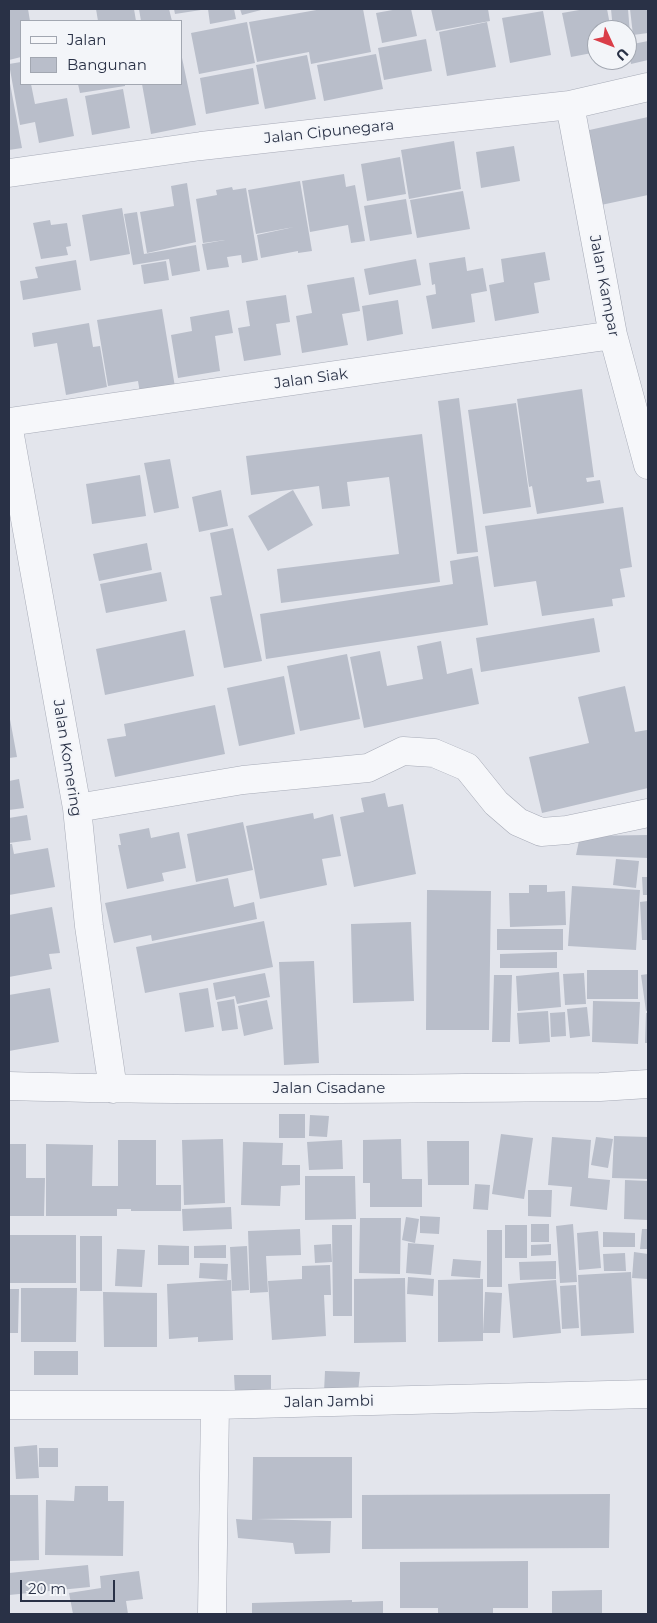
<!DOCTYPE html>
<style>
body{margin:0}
#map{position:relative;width:657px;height:1623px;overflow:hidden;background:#e3e5ec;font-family:Montserrat,sans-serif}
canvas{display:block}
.frame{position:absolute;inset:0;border:10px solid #293146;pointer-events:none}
.legend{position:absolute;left:20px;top:20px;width:162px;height:65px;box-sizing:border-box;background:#f3f5f9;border:1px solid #a2a7b1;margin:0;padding:6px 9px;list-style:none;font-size:15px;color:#293146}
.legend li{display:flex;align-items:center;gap:10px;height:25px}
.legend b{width:25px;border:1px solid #a2a7b1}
.north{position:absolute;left:587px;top:20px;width:50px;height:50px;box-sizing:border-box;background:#f3f5f9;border:1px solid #a2a7b1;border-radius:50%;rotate:133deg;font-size:14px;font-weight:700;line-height:20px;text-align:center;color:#293146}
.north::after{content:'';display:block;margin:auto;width:18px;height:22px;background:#da3e49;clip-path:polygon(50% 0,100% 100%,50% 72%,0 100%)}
.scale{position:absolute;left:20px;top:1580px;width:95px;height:22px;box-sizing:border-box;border:2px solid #293146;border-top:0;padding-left:6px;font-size:15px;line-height:18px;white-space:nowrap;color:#293146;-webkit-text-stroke:4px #f3f5f9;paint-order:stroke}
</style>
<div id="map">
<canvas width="657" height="1623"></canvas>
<div class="frame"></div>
<ul class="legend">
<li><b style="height:6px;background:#f6f7fa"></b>Jalan</li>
<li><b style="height:14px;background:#b9beca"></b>Bangunan</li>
</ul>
<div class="north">U</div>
<div class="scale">20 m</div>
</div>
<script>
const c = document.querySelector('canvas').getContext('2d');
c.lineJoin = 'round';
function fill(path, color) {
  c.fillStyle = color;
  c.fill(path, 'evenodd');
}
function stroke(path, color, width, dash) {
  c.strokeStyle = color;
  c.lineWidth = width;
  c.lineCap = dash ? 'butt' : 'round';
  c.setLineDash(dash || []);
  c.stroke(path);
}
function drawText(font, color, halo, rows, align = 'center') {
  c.font = font + ' Montserrat,sans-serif';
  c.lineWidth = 4;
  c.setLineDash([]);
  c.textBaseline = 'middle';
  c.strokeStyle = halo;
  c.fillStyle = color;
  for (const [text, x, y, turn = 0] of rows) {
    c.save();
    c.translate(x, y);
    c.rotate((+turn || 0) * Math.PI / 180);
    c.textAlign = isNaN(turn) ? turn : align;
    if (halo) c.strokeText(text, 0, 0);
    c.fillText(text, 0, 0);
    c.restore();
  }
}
fill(new Path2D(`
 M9 9H28L30 21H21V57L9 60Z
 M96 9H134L136 21H98Z
 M139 9H169L172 21H141Z
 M174 9H201V10L175 14Z
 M208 9H234L236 19 210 24Z
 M240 9H265L242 15Z
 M322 9H363L371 52 311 64 309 52 257 62 249 22Z
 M398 9H411L417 36 382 43 376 13Z
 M431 9H488L490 21 436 31Z
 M585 9H607L611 30H597V52L571 57 562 13Z
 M611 9H628L630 34 627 35V30H613Z
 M630 9H648V33L633 35Z
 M543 11 551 55 510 63 502 18Z
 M247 22 255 63 199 74 191 33Z
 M487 22 496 67 447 76 439 32Z
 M426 39 432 71 384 80 378 48Z
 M648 41V60L631 64 628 45Z
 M181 53 196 125 151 134 142 84H181Z
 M376 54 383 89 324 101 317 65Z
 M307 55 316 99 265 109 256 65Z
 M21 62V84H31L35 104 67 98 74 136 39 143 35 122 20 125 9 64Z
 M253 68 259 104 206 114 200 78Z
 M9 78 22 148 9 150Z
 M78 84H125V86L80 93Z
 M123 89 130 128 92 135 85 96Z
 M648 117V195L601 205 585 131Z
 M454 141 461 189 409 199 401 150Z
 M514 146 520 181 481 188 476 152Z
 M400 157 406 194 367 201 361 164Z
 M344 174 346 187 355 185 365 241 351 243 348 225 310 232 302 181Z
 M300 181 312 251 298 253V251L261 258 257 235 294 227 256 234 248 190Z
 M187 183 196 242 147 253 140 212 174 206 171 186Z
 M232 187 233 190 246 188 258 260 242 263 241 255 227 257 229 267 207 270 202 244 225 240 203 243 196 199 217 195 216 190Z
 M463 191 470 229 417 238 410 200Z
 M406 199 412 234 370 241 364 206Z
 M122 208 130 254 90 261 82 215Z
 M137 212 144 254 196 245 200 271 172 276 169 259 133 265 124 214Z
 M50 220 51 225 67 223 71 246 66 247 68 255 41 259 33 223Z
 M545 252 550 280 534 283 539 313 495 321 489 285 504 282 501 259Z
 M465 257 467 271 483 268 487 291 471 294 475 322 432 329 426 296 436 294 435 284 432 285 429 263Z
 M416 259 421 285 369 295 364 269Z
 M76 260 81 290 23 300 20 281 38 278 35 267Z
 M166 261 169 280 144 284 141 265Z
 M354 277 360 311 342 314 348 345 302 353 296 316 312 313 307 285Z
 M286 295 290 322 276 324 281 355 244 361 238 328 250 326 246 301Z
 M398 300 403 334 367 341 362 306Z
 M162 309 175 387 140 393 138 381 108 386 97 320Z
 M229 310 233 333 215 336 220 371 178 378 171 335 192 331 190 317Z
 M89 323 93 347 100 346 107 387 66 395 57 343 34 347 32 333Z
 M582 389 594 477 586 478 587 482 600 480 604 503 537 514 532 486 529 487 517 399Z
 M459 398 478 552 457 554 438 401Z
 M516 403 531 507 483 514 468 410Z
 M422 434 440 582 281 603 277 569 399 554 389 477 347 482 350 506 322 509 319 486 251 495 246 456Z
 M170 459 179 508 154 513 144 463Z
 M140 475 146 516 92 524 86 484Z
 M221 490 228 526 199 532 192 497Z
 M293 490 313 525 268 551 248 516Z
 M623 507 632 567 620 569 625 597 612 599 613 606 542 616 536 581 494 587 485 526Z
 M233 528 262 661 224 668 210 597 222 595 210 533Z
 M147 543 152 570 99 581 93 554Z
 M478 556 488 625 266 659 260 614 453 584 450 561Z
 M161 572 167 601 106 613 100 584Z
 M594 618 600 652 481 672 476 638Z
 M185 630 194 676 105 695 96 649Z
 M441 641 447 674 472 668 479 704 364 728 350 657 380 651 387 686 423 679 417 646Z
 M347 654 360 719 300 731 287 666Z
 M284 676 295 734 239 746 227 688Z
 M625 686 635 732 647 730 648 737V788L542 813 529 757 589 743 578 697Z
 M215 705 225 754 115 777 107 739 126 736 124 724Z
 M9 714 17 757 9 758Z
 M19 779 24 808 9 810V781Z
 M385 793 388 807 403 804 416 874 354 887 340 817 364 812 361 798Z
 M313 813 314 819 333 814 341 856 322 859 327 885 260 899 246 826Z
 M27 815 31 840 9 843V818Z
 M243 822 253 870 196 882 187 834Z
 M149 828 151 838 179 832 186 868 162 873 164 881 127 889 118 845H121L119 834Z
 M648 835V858L576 855 580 836Z
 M9 844H12L14 854 48 848 55 887 9 895Z
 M616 859 639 861 636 888 613 885Z
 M642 877H648V895H643Z
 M228 878 234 907 254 902 257 919 152 941 151 935 114 943 105 903Z
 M529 885H547V892L565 891 566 925 510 927 509 893H529Z
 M572 886 640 890 636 950 568 946Z
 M427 890 491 891 489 1030H426Z
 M648 901V940H642L640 902Z
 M52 907 60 953 49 954 52 969 9 977V915Z
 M264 921 273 967 145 993 136 947Z
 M411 922 414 1001 353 1003 351 924Z
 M497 929H563V950H497Z
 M557 952V968H500V954Z
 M314 961 319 1063 284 1065 279 962Z
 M587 970H638V999H587Z
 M559 972 561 1007 518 1011 516 976Z
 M265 973 270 997 237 1004 235 996 216 1000 213 983Z
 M584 973 586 1004 565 1005 563 974Z
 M648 974V1010L646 1011 641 975Z
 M494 975H512L510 1042H492Z
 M50 988 59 1042 9 1051V995Z
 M208 988 214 1027 185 1032 179 993Z
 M234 999 238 1029 222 1031 217 1002Z
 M267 1000 273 1029 244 1036 238 1006Z
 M593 1001 640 1002 638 1044 592 1042Z
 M587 1007 590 1036 570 1038 567 1009Z
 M548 1011 550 1042 519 1044 517 1013Z
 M565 1012 566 1036 551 1037 550 1013Z
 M646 1013H648V1043H645Z
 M279 1114H305V1138H279Z
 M310 1115 329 1116 327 1137 309 1136Z
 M501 1134 533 1138 524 1199 492 1194Z
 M614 1136 648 1137V1179L612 1178Z
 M552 1137 591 1140 588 1178 610 1180 607 1210 570 1206 572 1187 548 1185Z
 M596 1137 613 1139 608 1168 591 1165Z
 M223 1139 225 1203 184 1205 182 1140Z
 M401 1139 402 1179H422V1207H370V1183H363V1140Z
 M118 1140H156V1185H181V1211H131V1209H117V1216H46V1144L93 1145 92 1186H118Z
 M342 1140 343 1169 309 1170 307 1142Z
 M427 1141H469V1185H428Z
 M243 1142 283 1143 282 1165H300V1185L281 1186 280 1206 241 1205Z
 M9 1144H26V1178H45L44 1216H9Z
 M305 1176H355L356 1219 305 1220Z
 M625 1180 648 1181V1220L624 1219Z
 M475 1184 490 1185 488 1210 473 1209Z
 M528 1190H552L551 1217 528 1216Z
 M231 1207 232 1229 183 1231 182 1209Z
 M420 1216 440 1217 439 1234 420 1233Z
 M406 1217 419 1219 415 1243 402 1240Z
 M360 1218H401L400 1274 359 1273Z
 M531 1224H549V1242H531Z
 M573 1224 577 1282 560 1283 556 1226Z
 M332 1225H352V1316H333Z
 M505 1225H527V1258H505Z
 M300 1229 301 1255 266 1256 268 1292 250 1293 248 1231Z
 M642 1229H648V1249H640Z
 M487 1230H502V1287H487Z
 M598 1231 601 1268 579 1270 577 1233Z
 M603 1232 635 1233V1247H603Z
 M9 1235H76V1283H9Z
 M80 1236H102V1291H80Z
 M408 1243 434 1245 431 1275 406 1273Z
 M331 1244 332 1262 315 1263 314 1245Z
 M551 1244V1255L531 1256V1245Z
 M158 1245 189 1246V1265H158Z
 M226 1245V1258H194V1246Z
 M247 1246 249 1290 232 1291 230 1247Z
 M117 1249 145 1250 142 1287 115 1286Z
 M634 1252 648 1254V1279L632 1278Z
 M625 1253 626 1271H604L603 1254Z
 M453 1259 481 1261 480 1278 451 1276Z
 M556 1261V1279L520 1280 519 1262Z
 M200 1263 228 1264 227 1280 199 1278Z
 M330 1265 331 1295H324L326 1336 272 1340 268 1281 302 1279V1266Z
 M631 1272 634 1333 581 1336 578 1275Z
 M408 1277 434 1279 433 1296 407 1294Z
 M405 1278 406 1342 354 1343V1279Z
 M483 1279V1341L438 1342V1280Z
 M231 1280 233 1340 198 1342V1337L169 1339 167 1284Z
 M556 1280 561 1333 513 1338 508 1284Z
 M576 1285 579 1328 562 1329 560 1286Z
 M21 1288H77L76 1342H21Z
 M9 1289H19L18 1333H9Z
 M103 1292 157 1293V1347H104Z
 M485 1292 502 1293 500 1333H483Z
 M34 1351H78V1375H34Z
 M325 1371 360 1372 358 1393 324 1392Z
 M234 1375H271V1393H235Z
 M37 1445 39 1478 16 1479 14 1447Z
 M39 1448H58V1467H39Z
 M253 1457H352V1518L256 1519 331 1521 330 1553 295 1554 293 1543 238 1538 236 1519 252 1520Z
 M75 1486H108V1501H124L123 1556 45 1555 46 1500 74 1501Z
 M610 1494 609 1548 362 1549V1495Z
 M9 1495H38L39 1560 9 1561Z
 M528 1561V1608H493V1614H438V1608H400V1562Z
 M88 1565 90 1587 9 1595V1573Z
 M139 1571 143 1599 126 1601 128 1614H73L69 1593 101 1588 100 1576Z
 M602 1590V1614H552V1591Z
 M352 1600V1602L383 1601V1614H252V1603Z`), '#b9beca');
const minor = new Path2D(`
 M570 105 613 335 648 465
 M9 173 201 146 570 105 648 87
 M9 422 613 335
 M9 430 77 808 89 926 113 1089
 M77 808 243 780 368 768 403 751 434 753 467 767 496 803 518 822 541 832 567 830 648 813
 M9 1086C206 1092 403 1088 600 1087L648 1084
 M9 1405H215L648 1394
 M212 1614 215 1405`);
stroke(minor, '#a7abb7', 29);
stroke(minor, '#f6f7fa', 28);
drawText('15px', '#293146', '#f3f5f9', [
 ["Jalan Cipunegara",329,132,-6],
 ["Jalan Kampar",604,286,79],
 ["Jalan Siak",311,379,-8],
 ["Jalan Komering",67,758,81],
 ["Jalan Cisadane",329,1089],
 ["Jalan Jambi",329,1402,-1]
]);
</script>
